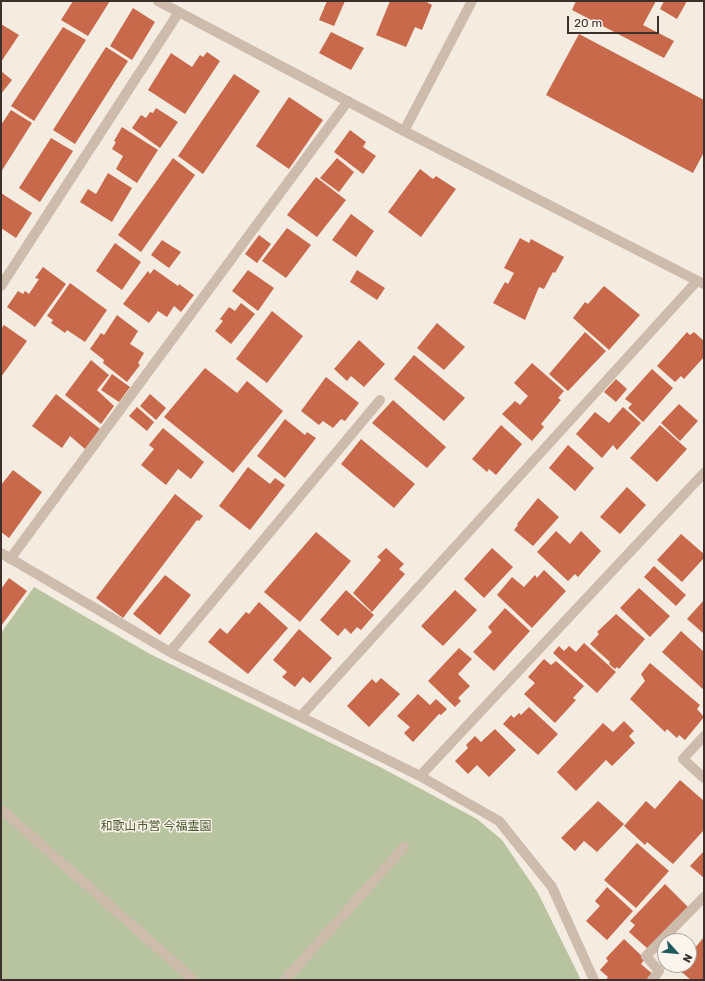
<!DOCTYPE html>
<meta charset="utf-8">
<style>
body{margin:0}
#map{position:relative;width:705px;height:981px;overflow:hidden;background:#f4ebe1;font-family:Rubik,sans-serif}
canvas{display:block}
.frame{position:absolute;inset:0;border:2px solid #3b302b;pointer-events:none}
.north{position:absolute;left:657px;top:933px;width:40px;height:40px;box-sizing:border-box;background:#fbf5ee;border:1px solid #aea6a0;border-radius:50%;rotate:117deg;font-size:11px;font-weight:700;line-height:16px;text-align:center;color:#3b302b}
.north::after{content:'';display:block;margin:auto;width:14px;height:18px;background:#1f5a5e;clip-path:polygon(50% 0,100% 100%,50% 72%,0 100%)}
.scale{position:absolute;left:567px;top:16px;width:92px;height:18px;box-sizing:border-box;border:2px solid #3b302b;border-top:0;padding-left:5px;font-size:12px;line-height:14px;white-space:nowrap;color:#3b302b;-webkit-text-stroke:3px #fbf5ee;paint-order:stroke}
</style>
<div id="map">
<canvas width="705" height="981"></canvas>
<div class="frame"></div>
<div class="north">N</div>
<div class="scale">20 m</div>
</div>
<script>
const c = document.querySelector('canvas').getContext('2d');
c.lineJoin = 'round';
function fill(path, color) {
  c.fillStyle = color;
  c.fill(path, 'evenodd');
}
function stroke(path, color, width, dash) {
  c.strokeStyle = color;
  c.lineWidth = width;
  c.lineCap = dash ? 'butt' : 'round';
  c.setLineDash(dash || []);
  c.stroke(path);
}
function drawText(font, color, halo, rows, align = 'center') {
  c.font = font + ' Rubik,"Noto Sans JP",sans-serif';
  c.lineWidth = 3;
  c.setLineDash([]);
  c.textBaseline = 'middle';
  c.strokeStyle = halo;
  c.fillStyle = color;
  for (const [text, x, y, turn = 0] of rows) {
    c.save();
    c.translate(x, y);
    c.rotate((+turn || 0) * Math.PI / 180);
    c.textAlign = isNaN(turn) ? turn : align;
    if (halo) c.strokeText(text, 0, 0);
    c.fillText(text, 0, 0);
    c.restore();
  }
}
fill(new Path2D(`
 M34 587 150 654 382 768 477 819 502 840 538 893 581 980H1V633Z`), '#b8c4a0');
fill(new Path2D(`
 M73 1H110L88 36 61 20Z
 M327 1H345L334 26 319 20Z
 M390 1H425L432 5 422 30 415 27 406 47 376 35Z
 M576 1H656L643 25 674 41 664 58 572 10Z
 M664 1H687L677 19 660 9Z
 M133 8 155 22 132 60 110 46Z
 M1 24 19 35 1 62Z
 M63 27 86 40 34 121 11 106Z
 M331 32 364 48 351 70 319 53Z
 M579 34 704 100V152L693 173 546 95Z
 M106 47 128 61 75 144 53 130Z
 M207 52 220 61 185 114 148 90 171 53 192 67 200 55 203 57Z
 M1 71 12 80 1 94Z
 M234 74 260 91 203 174 178 156Z
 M289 97 323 120 289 169 256 146Z
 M156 108 178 122 160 148 132 128 141 115 146 118 150 112 153 113Z
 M11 110 32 123 1 172V125Z
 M122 127 158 150 137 183 116 169 123 156 112 149 116 142 114 141Z
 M350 130 366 142 363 147 376 156 363 174 334 152Z
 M51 138 73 151 40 202 19 188Z
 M173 158 195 175 141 252 118 235Z
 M337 158 354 172 339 192 320 178Z
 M420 169 433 179 436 176 456 189 421 237 388 212Z
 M108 173 132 188 112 222 80 202 88 189 96 194Z
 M316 177 346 200 317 237 287 215Z
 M1 193 32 213 16 238 1 228Z
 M351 214 374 231 356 257 332 240Z
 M287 228 311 245 286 278 262 261Z
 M259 235 271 244 257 263 245 254Z
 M520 238 529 243 531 239 564 257 555 273 553 272 544 289 539 287 525 320 493 303 505 282 508 284 514 273 504 268Z
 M162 240 181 252 169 268 151 255Z
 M115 243 141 262 122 290 96 271Z
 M43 267 66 284 35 327 7 307 18 291 23 294 25 291 29 294 39 279 35 278Z
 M154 269 178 286 179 284 194 295 181 312 174 306 167 317 158 311 149 323 123 304 148 271 150 274Z
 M248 270 274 288 258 311 232 291Z
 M357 270 385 288 377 300 350 282Z
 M70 283 107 310 85 342 67 330 65 333 51 323 53 320 47 316Z
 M604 286 640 315 609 350 573 318 585 302 588 304Z
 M241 303 255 314 231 344 215 331 223 321 220 319 229 307 235 311Z
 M272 311 303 336 267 383 236 359Z
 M117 315 138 331 130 344 144 353 138 363 140 365 127 382 103 363 104 360 90 349 101 333 104 335Z
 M437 323 465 347 444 370 417 348Z
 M4 325 27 341 1 377V329Z
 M585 332 606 351 568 391 549 374Z
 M687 332 690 335 694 332 704 341V357L684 379 681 376 675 382 657 366Z
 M359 340 385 364 364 387 351 376 347 381 334 369Z
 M414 355 465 398 444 421 394 379Z
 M91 360 109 375 97 390 114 406 101 424 65 395Z
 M532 363 564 391 558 398 561 400 541 424 544 427 532 441 502 414 515 401 520 405 528 396 514 383Z
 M205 368 237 393 247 381 283 411 233 473 164 417Z
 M652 369 673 388 643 422 628 408 632 404 625 399Z
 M112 374 130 387 119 402 101 390Z
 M326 377 359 403 345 421 341 419 333 428 323 421 319 425 301 411Z
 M616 379 627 389 616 402 604 392Z
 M56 394 100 429 85 449 70 436 62 448 32 426Z
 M150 394 166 408 156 420 140 406Z
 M393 400 446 447 427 468 372 423Z
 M679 404 698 421 680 441 661 423Z
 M137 407 154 422 147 431 129 416Z
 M623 407 641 423 617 450 613 445 602 458 576 434 595 412 609 423Z
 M285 419 305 435 307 432 316 438 285 478 257 456Z
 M501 425 522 444 496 475 489 469 487 472 472 459Z
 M660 425 687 449 657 482 630 458Z
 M163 428 204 462 191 479 178 469 166 485 141 465 154 449 149 445Z
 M361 439 415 484 394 508 341 464Z
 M568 445 594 468 575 491 549 468Z
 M248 467 270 484 275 478 285 485 250 530 219 506Z
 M13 470 42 492 9 538 1 532V485Z
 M627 487 646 505 620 534 600 517Z
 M175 494 203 516 199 521 197 520 123 618 96 598Z
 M538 498 559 517 533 546 514 530 518 525 517 524Z
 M556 531 570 544 581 531 601 551 578 577 575 574 568 581 537 552Z
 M316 532 351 561 300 622 264 592Z
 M681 534 704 554V558L682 582 657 560Z
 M386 548 404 564 399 569 405 574 372 612 353 593 381 560 377 557Z
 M492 548 513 567 484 598 464 579Z
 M654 566 686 595 676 606 644 577Z
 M544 570 566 591 532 628 497 595 512 577 524 587 535 575 537 578Z
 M165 575 191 595 160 635 133 614Z
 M9 578 27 591 1 626V589Z
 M639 588 670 616 650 637 620 608Z
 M346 590 374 615 361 630 357 627 351 634 345 628 338 636 320 620Z
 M455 590 477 610 443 646 421 626Z
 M704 600V631L703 633 687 619Z
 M259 602 288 628 248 674 208 642 220 628 227 634 246 612 249 614Z
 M505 608 530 631 494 671 473 652 492 632 488 627Z
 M616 614 645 639 619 669 617 667 615 669 609 664 610 662 590 644 599 634 597 632Z
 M299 629 332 658 310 683 303 677 295 687 282 677 287 672 273 660Z
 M681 631 704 652V690L662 652Z
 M584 643 616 672 597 693 553 653 559 646 564 651 569 646 576 652Z
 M459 648 472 659 458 674 470 686 458 698 461 701 455 707 428 681Z
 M544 659 551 665 556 661 584 686 573 698 576 700 555 723 524 694 535 683 528 677Z
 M650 663 700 705 697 709 704 717 685 740 679 735 677 738 667 729 665 732 630 699 645 681 641 674Z
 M381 678 400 694 369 727 347 706 372 679 376 683Z
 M418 694 430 705 436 699 447 709 441 715 439 714 413 742 404 733 410 727 397 716Z
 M529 707 558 734 538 755 503 724 511 715 514 718 519 713 521 715Z
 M624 721 634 731 629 736 635 743 612 766 606 760 576 791 557 772 603 723 613 732Z
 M495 729 516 750 489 777 477 765 468 774 455 761 468 748 466 745 475 736 481 742Z
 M680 780 704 801V830L673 864 647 842 645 845 624 826 646 801 655 809Z
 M598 801 624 824 597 852 584 841 575 851 561 838Z
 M637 843 669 871 636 908 604 880Z
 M704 851V878L690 866Z
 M665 884 688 907 648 949 629 932 635 925 630 921Z
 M607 887 633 911 607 940 586 921 600 906 595 901Z
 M704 937V980H691L678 969 681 965H689V955Z
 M624 939 645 959 641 964 655 976 650 980H606L608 977 600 970 608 961 606 958Z`), '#c8694b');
stroke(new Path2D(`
 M10 559 348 101
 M170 652 380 400
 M704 736 683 759 704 778
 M3 811 194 980
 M285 980 404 847
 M652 980 659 971 646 956 704 897`), '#cdbbac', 10);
stroke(new Path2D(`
 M158 1 404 131 704 284
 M404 131 472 1
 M1 286 179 12
 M1 553 170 652 420 776 499 821 552 887 594 980
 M301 716 697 281
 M420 776 704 473`), '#cdbbac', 10);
drawText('12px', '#4a5a2e', '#fbf5ee', [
 ["和歌山市営 今福霊園",156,827]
]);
</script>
